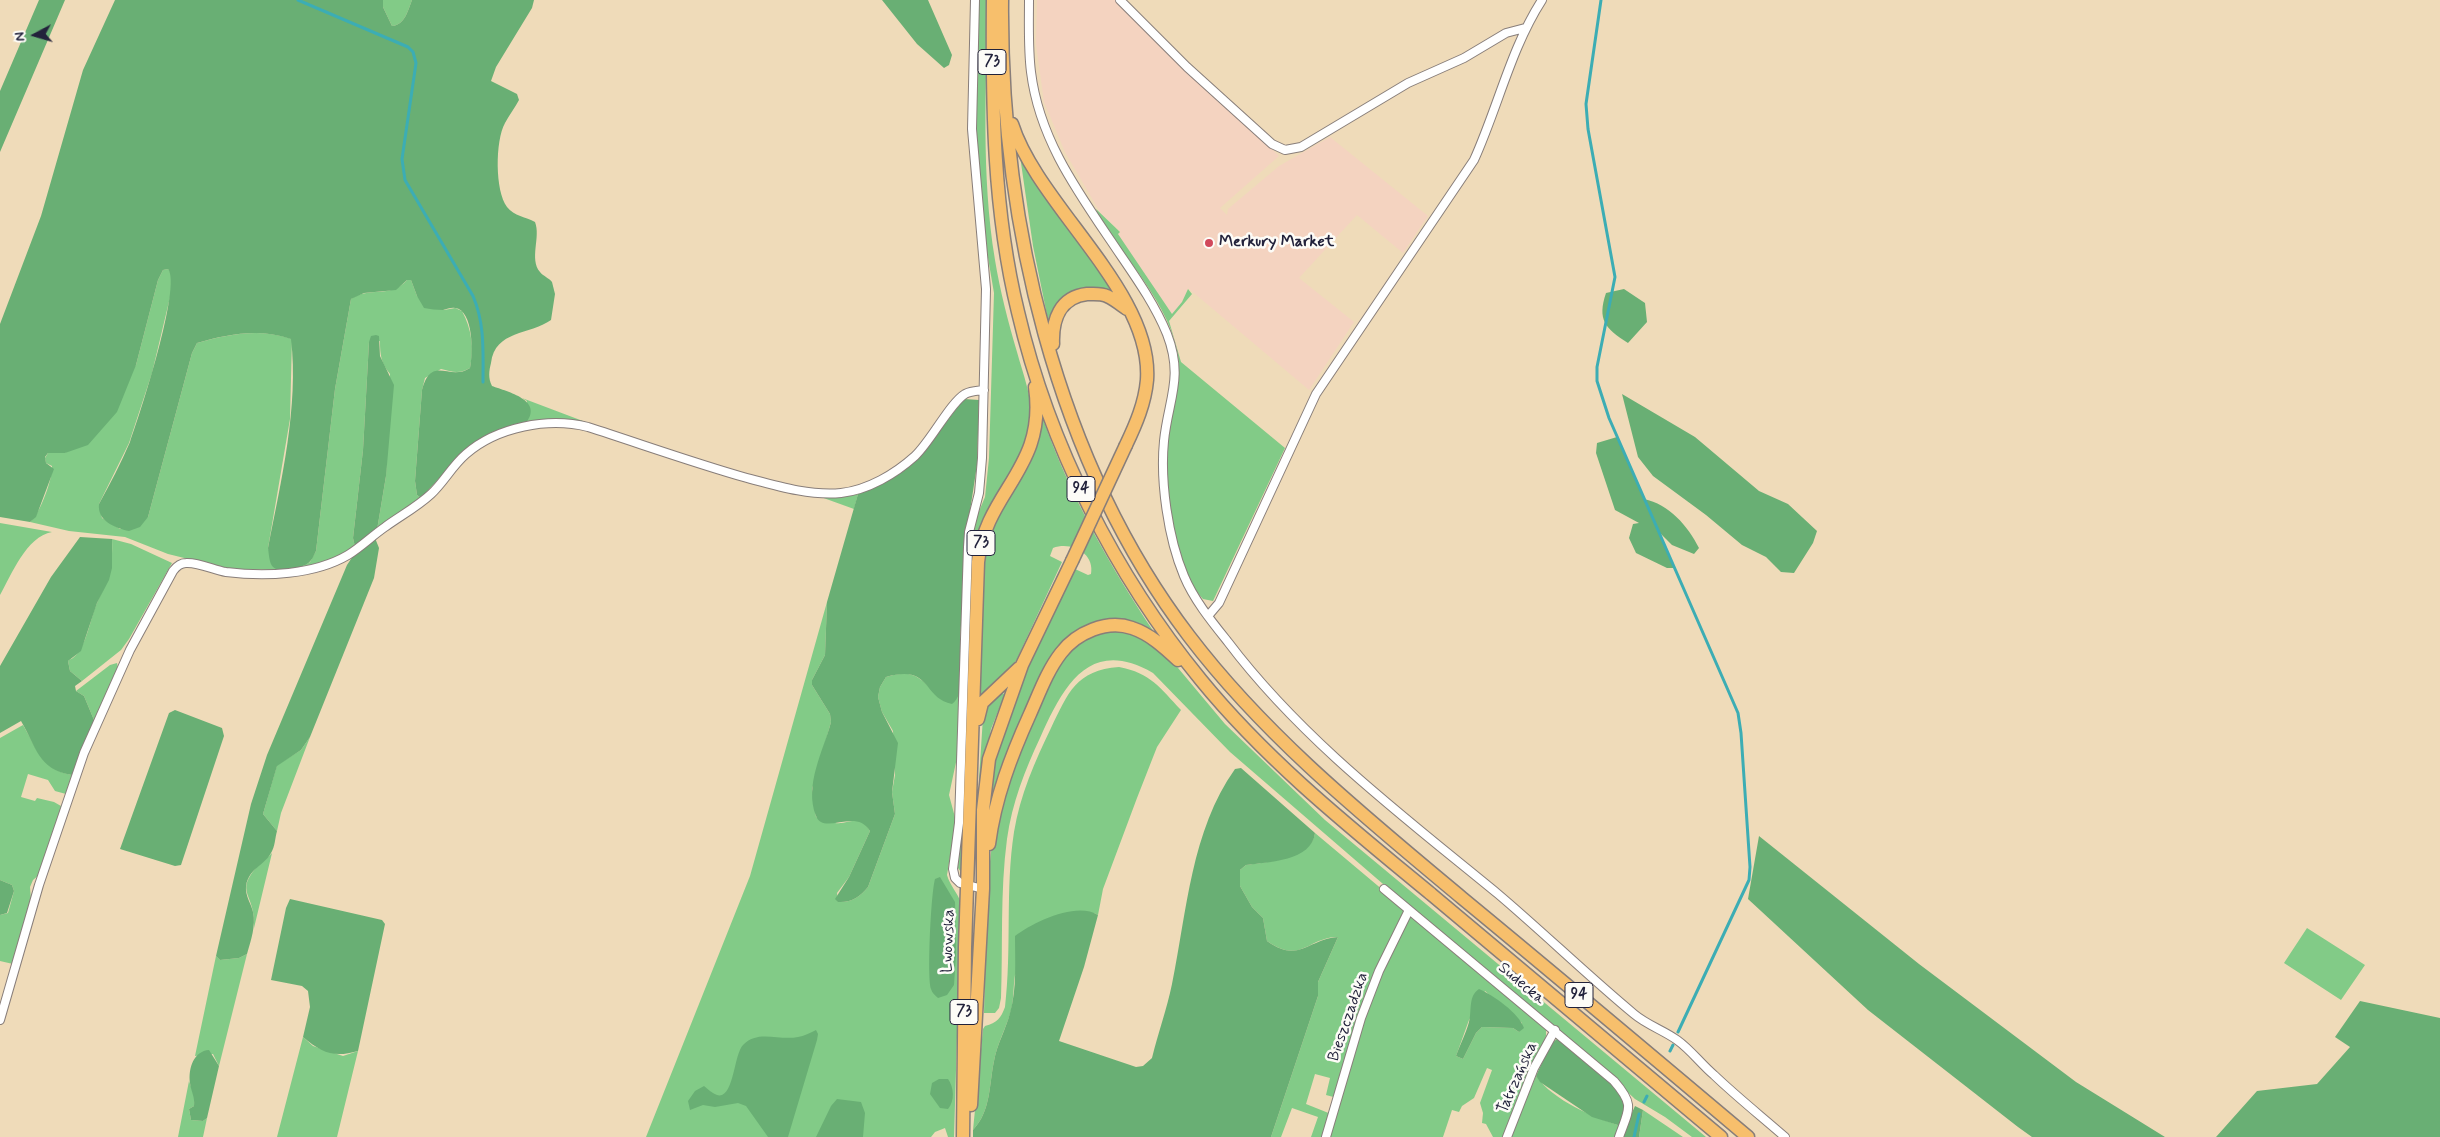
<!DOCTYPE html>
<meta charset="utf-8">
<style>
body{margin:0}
#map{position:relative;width:2440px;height:1137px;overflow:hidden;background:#efdbb9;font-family:Mynerve,sans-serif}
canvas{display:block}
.north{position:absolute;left:10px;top:10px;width:50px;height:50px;-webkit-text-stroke:4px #fdfcf7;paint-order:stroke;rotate:264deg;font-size:14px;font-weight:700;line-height:20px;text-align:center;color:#22223b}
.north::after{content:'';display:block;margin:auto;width:18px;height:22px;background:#22223b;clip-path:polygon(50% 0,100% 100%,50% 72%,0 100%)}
</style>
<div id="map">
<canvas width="2440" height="1137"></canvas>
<div class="north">N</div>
</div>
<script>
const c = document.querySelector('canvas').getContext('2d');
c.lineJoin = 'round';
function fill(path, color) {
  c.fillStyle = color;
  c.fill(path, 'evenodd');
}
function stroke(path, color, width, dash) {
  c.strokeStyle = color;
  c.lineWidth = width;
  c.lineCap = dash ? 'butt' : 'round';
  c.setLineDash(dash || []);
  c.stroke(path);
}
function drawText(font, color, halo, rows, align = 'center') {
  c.font = font + ' Mynerve,sans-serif';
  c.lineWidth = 5;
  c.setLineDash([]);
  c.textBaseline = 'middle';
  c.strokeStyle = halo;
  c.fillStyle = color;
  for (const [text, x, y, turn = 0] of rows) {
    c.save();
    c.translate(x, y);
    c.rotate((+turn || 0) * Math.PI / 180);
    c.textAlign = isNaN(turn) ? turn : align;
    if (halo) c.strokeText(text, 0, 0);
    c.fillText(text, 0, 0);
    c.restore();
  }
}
fill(new Path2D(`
 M1037 0H1118L1279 156 1220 208 1227 215 1228 209 1279 166 1330 137 1428 216 1403 253 1357 215 1299 278 1354 322 1309 390 1188 288 1182 304 1172 314 1117 234 1120 231 1101 214 1065 152 1044 102 1036 44Z`), '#f4d3c0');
fill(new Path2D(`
 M383 0H412C408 10 405 25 392 26L383 7Z
 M978 0H988C986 87 981 174 995 260 1000 291 1008 321 1017 352 1023 374 1033 399 1031 422 1027 465 991 497 977 537L961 872 958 868 971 538 977 516 985 497 989 458 994 293 986 246 976 136Z
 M1020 156 1115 292C1105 289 1072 292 1064 298 1056 303 1051 312 1048 320L1033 246Z
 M1096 209 1120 232 1118 234 1172 314 1182 302 1188 289 1192 294 1169 321 1181 362 1285 448 1213 601 1203 599C1175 571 1163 481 1167 443 1170 413 1182 387 1178 356 1171 307 1126 259 1099 218Z
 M168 269 172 274V289L152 373 129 443 99 504 102 518 120 529 148 517 192 353 197 343C230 334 259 328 292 339L290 419 268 548 278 570 229 569 168 554 125 537 69 531 30 522C40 514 53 478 52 466L46 463 45 458 48 453H65L136 365 158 280 163 270Z
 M407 280H411L417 296 444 310 455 308 462 311C472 330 474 348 470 368 460 374 452 372 441 369L425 378 422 390 415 481 417 495 421 498 377 530 386 476 390 374C381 363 380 355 380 341L369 342 363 450 353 538 355 547 335 558 300 568 310 562 316 551 335 389 351 299C369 286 390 299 407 280Z
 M522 398 604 429C579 421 553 415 526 423L527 401Z
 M1043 419C1070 495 1109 565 1154 632L1139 625 1067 639 987 823 996 751 1023 679 1075 569 1088 575 1091 574C1095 553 1071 541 1053 548L1050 556 1062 562 1017 659 1010 670 979 700 983 556 1001 509 1029 466Z
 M860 492 858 494 854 509 818 496Z
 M0 523 52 532C26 537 12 574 0 595Z
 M112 539 131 544 172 563 129 639 121 650 82 681 70 671 68 661C70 659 72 659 74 657 86 648 91 616 97 603 109 578 113 568 112 539Z
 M827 602 825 655 812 680V685L830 714 831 722 812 789 816 817C822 819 829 822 835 823 850 825 859 812 870 831L849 877 837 893 838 902C851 903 860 897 868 887L895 814 892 792 895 775 893 731 882 712 878 697 880 687 886 677C911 670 917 674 935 693L961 687 958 753 949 795 956 821 947 875C950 886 958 893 961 903L954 1137H948L945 1128 935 1132 931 1137H646L750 876Z
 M1117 631 1135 634 1153 644 1173 662 1225 724 1325 820 1706 1137H1692L1665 1117 1635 1099 1569 1038 1419 915 1230 752 1153 673C1089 636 1063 687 1040 738 1025 770 1012 803 1007 839 1000 891 1003 946 1001 998L999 1008 995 1013H984C987 938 982 856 1006 784 1014 760 1026 737 1036 714 1054 672 1064 636 1117 631Z
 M117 663 118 668 94 720 84 696 76 691 110 665Z
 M1119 667C1151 673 1160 688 1181 710L1157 747 1137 798 1103 889 1098 915 1094 913 1015 975C1013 987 1014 1002 1010 1014 1005 1030 997 1044 994 1061 989 1085 991 1111 973 1130L983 1029 985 1026C997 1023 1001 1018 1005 1007 1012 949 1005 890 1014 832 1020 795 1035 761 1051 728 1068 693 1076 670 1119 667Z
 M1001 693 1005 694 991 729 981 779H979L983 717 988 707Z
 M23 725C36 747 42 770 72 775L66 794 55 791 48 780 28 774 21 797 35 801 37 798 54 802 61 806V811L39 875 33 880 30 887 31 900 13 964 0 961V915L8 913 14 891 12 885 0 880V738Z
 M310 737 281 813 277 831 263 814 277 765 301 750Z
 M1315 833 1546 1027V1036L1503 1137H1493L1486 1124 1482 1123 1483 1113 1480 1103 1492 1070 1487 1068 1474 1098 1462 1106 1459 1112 1452 1110 1443 1137H1330L1341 1099 1326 1095 1330 1078 1315 1074 1306 1104 1331 1114 1322 1137H1311L1318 1117 1292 1108 1281 1137H1271L1318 996V982L1338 937C1308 937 1301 965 1267 941L1263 918 1252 907 1240 886V870L1246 865C1266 862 1312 859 1315 833ZM1485 991 1522 1023 1519 1032 1513 1028 1482 1027 1476 1033 1463 1059 1456 1056 1469 1020Z
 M272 853 254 928C254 923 254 917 253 912 249 892 239 889 255 869 260 862 267 859 272 853Z
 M2307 928 2365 965 2341 1000 2284 963Z
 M247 954 219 1066 213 1054 195 1056 216 956 220 960 239 958Z
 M303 1037 313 1046 343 1056 358 1051 337 1137H277Z
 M1536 1076C1554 1101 1593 1117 1621 1126L1617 1137H1510Z
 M189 1081 195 1098 194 1106 189 1109 191 1120 203 1121 207 1118 203 1137H178Z
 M1643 1110 1683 1137H1639Z`), '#82cb87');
fill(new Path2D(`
 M39 0H65L0 152V91Z
 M115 0H383V7L392 26C405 25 408 10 412 0H534L532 8 496 67 491 81 517 94 519 100C515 108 509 115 505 123 495 141 495 191 507 207 514 216 526 217 535 222 541 237 529 259 540 272 543 276 549 278 552 282L555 294 551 320C530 335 495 330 491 363 489 371 488 378 492 386 508 392 544 400 526 423L476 443 465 450 421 498 417 495 415 481 422 390C432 354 449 382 470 368 473 355 474 310 455 308 452 307 447 309 443 310 437 310 430 309 424 308L417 296 411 280H407L396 290 364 293 351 299 335 389 316 551C314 555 312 561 307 564 301 568 280 574 273 567 269 563 269 554 268 548 281 482 299 406 291 339 259 328 229 334 197 343L192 353 148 517 140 527 129 531C115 528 97 521 99 504 110 484 121 463 130 442 139 417 182 286 168 269L163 270 158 280 136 365 117 412 88 445 65 453H48L45 457 46 463 54 469 36 517 30 522 0 517V324L41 216 83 70Z
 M882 0H928L952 55 949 65 944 68 917 44Z
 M1624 289 1645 303 1647 322 1628 343C1605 328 1597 320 1606 293Z
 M376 335 379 336 380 356 394 385 386 476 377 530 355 547 353 538 363 450 369 342 371 336Z
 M1622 394 1695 437 1759 491 1788 504 1817 531 1813 543 1794 573 1781 572 1766 557 1742 545 1706 515 1653 476 1638 457Z
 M964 399 979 400 977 465 968 524 960 639C963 654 966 695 952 704 922 698 932 664 886 677L880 687 878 697 882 712 898 743 892 792 895 814 868 887C860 897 851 903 838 902L835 899 849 877 870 831C856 807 824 836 816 816 804 785 823 752 831 722L830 714 812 685V680L825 655 827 602 858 494 923 452Z
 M1617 437 1644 499C1669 504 1688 526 1699 548L1694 554 1672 545 1658 531 1674 568H1667L1636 553 1629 538 1633 524 1639 523 1615 510 1596 453 1597 443Z
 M80 537 112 539V568L109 580 97 603 81 651 68 661 70 671 82 681 75 686 76 691 84 696 94 720 72 775C38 770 36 746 21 721L0 733V666L51 577Z
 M375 538 379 548 374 578 310 737 301 750 277 766 263 814 277 831C275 838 275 847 271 853 264 866 249 868 246 886 245 896 251 903 253 912 256 926 251 940 247 954L239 958 220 960 216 956 251 804 267 755 347 565 355 553Z
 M175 710 222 728 224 736 181 865 175 866 120 849 169 713Z
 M1241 768 1315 833C1312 861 1268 862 1246 865L1240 870V886L1252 907 1263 918 1267 941C1299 964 1308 939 1338 937L1318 982V996L1271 1137H973V1130C991 1111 989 1085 994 1061 997 1044 1006 1029 1010 1013 1017 989 1015 961 1015 936 1033 922 1077 901 1098 915L1084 967 1059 1041 1136 1067 1143 1066 1152 1058C1158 1033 1167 1009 1172 984 1187 911 1191 831 1235 769Z
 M1759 836 1919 964 2076 1082 2165 1137H2032L2018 1127 1868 1010 1748 899Z
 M940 877 955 902 956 955 954 985 947 995 938 998C935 995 932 993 931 989 927 975 931 893 935 879Z
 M0 880 12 885 14 891 7 913 0 915Z
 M290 899 382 920 385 924 358 1051C334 1058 322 1053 303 1037L310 1007 308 991 302 986 271 980 286 908Z
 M1479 989C1493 995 1519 1013 1524 1028L1519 1032 1513 1028 1482 1027 1476 1033 1463 1059 1456 1056C1460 1045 1466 1033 1469 1022 1472 1011 1468 996 1479 989Z
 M2360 1001 2440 1018V1137H2216L2257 1091 2317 1084 2350 1047 2335 1037Z
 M816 1030 818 1034 817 1040 788 1137H768L746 1106 738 1103 715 1107 703 1105 690 1110 688 1101 695 1091 704 1086C707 1088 709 1091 713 1093 734 1107 733 1055 743 1045 758 1029 779 1041 798 1037 804 1036 810 1033 816 1030Z
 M1558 1038C1571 1048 1625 1089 1627 1103 1627 1110 1622 1119 1621 1126L1592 1117 1540 1082 1536 1076 1550 1045Z
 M209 1050 219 1066 207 1118 203 1121 191 1120 189 1109 194 1106C195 1096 191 1092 190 1083 188 1068 194 1051 209 1050Z
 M939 1079H948C954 1087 955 1101 948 1109L940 1108 930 1094 932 1083Z
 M837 1099 861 1102 865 1113 863 1137H816L831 1106Z
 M1635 1106 1643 1110 1639 1137H1621Z`), '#69af74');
stroke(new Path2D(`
 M298 0 408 47 413 52 416 63 402 159 405 180 473 296C485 324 483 352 483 382
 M1601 0 1586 104 1588 129 1615 277 1597 367V381L1609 418 1738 713 1741 733 1750 867 1749 880 1678 1032
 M1670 1051 1673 1045
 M1644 1102 1647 1096
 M1634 1137 1639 1114`), '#3cadb4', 3);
const street = new Path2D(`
 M975 0 972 129 986 289 982 458 979 493 969 532 968 547 959 823 953 869 955 878 960 883 983 889
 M1029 0C1029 24 1028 48 1031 72 1039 137 1075 188 1111 241 1131 271 1153 300 1167 334 1184 378 1168 400 1164 441 1160 481 1168 538 1184 576 1194 600 1212 622 1228 642 1302 740 1403 816 1498 894 1544 933 1587 975 1634 1014 1647 1025 1663 1030 1677 1040 1691 1050 1701 1064 1714 1075 1737 1097 1761 1116 1785 1137
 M1120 0 1187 67 1272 144 1285 150 1301 147 1408 83 1464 58 1506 33 1525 28
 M1208 616 1219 603 1316 394 1474 160C1498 107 1511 48 1542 0
 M1384 889 1614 1081C1635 1105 1629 1109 1619 1137
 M0 1020 39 885 84 753 130 650 173 571C176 567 180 563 186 563 198 562 214 570 226 572 265 577 314 575 348 555 361 547 372 536 385 527 400 516 417 507 431 494 444 482 452 466 466 454 497 427 548 417 588 427 641 444 694 463 747 478 777 486 810 496 841 493 868 490 895 474 915 456 931 441 950 403 965 394 971 391 977 391 984 390
 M1326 1137 1361 1018 1379 971 1409 910
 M1507 1137 1534 1068 1555 1030`);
const primary = new Path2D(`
 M993 0C992 105 993 210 1018 312 1049 445 1115 575 1201 680 1267 761 1351 828 1431 894 1528 975 1625 1056 1721 1137
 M1002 0C1000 218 1055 460 1189 636 1265 736 1365 817 1462 898 1558 977 1653 1057 1748 1137
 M1012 124C1038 206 1153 292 1147 380 1145 403 1136 424 1126 445
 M1053 344C1052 320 1060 297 1087 294 1093 294 1101 293 1107 296 1114 299 1120 304 1127 309
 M978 719 982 703 1019 668
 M989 844C995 798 1011 756 1030 714 1039 694 1047 671 1061 653 1076 633 1107 619 1132 628 1150 634 1164 647 1178 660
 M971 1105 983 889V810L989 759 1022 665 1072 561
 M963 1137 965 947 978 562C986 490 1047 469 1035 387`);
stroke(street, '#887e7a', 10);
stroke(primary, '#887e7a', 15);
stroke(street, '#fff', 8);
stroke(primary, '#f7bf6c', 12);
const primaryBridge = new Path2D(`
 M1072 561 1126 445`);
stroke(primaryBridge, '#887e7a', 15, []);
stroke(primaryBridge, '#f7bf6c', 12);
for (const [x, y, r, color] of [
 [1209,243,5,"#d1495b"]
]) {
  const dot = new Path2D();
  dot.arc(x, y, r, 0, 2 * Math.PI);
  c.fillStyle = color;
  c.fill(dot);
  stroke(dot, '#fdfcf7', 2);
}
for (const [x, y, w] of [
 [992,62,28],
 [1081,489,28],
 [981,543,28],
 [1579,995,28],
 [964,1012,28]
]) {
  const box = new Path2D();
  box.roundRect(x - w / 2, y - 12.5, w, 25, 4);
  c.fillStyle = '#fdfcf7';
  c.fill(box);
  stroke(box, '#22223b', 1);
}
drawText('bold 15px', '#22223b', null, [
 ["73",992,62],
 ["94",1081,489],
 ["73",981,543],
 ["94",1579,995],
 ["73",964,1012]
]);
drawText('bold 16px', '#22223b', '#fdfcf7', [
 ["Merkury Market",1219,243]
], 'left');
drawText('16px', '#22223b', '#fdfcf7', [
 ["Lwowska",949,941,-88],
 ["Sudecka",1521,984,40],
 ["Bieszczadzka",1349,1017,-71],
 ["Tatrzańska",1518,1078,-66]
]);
</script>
